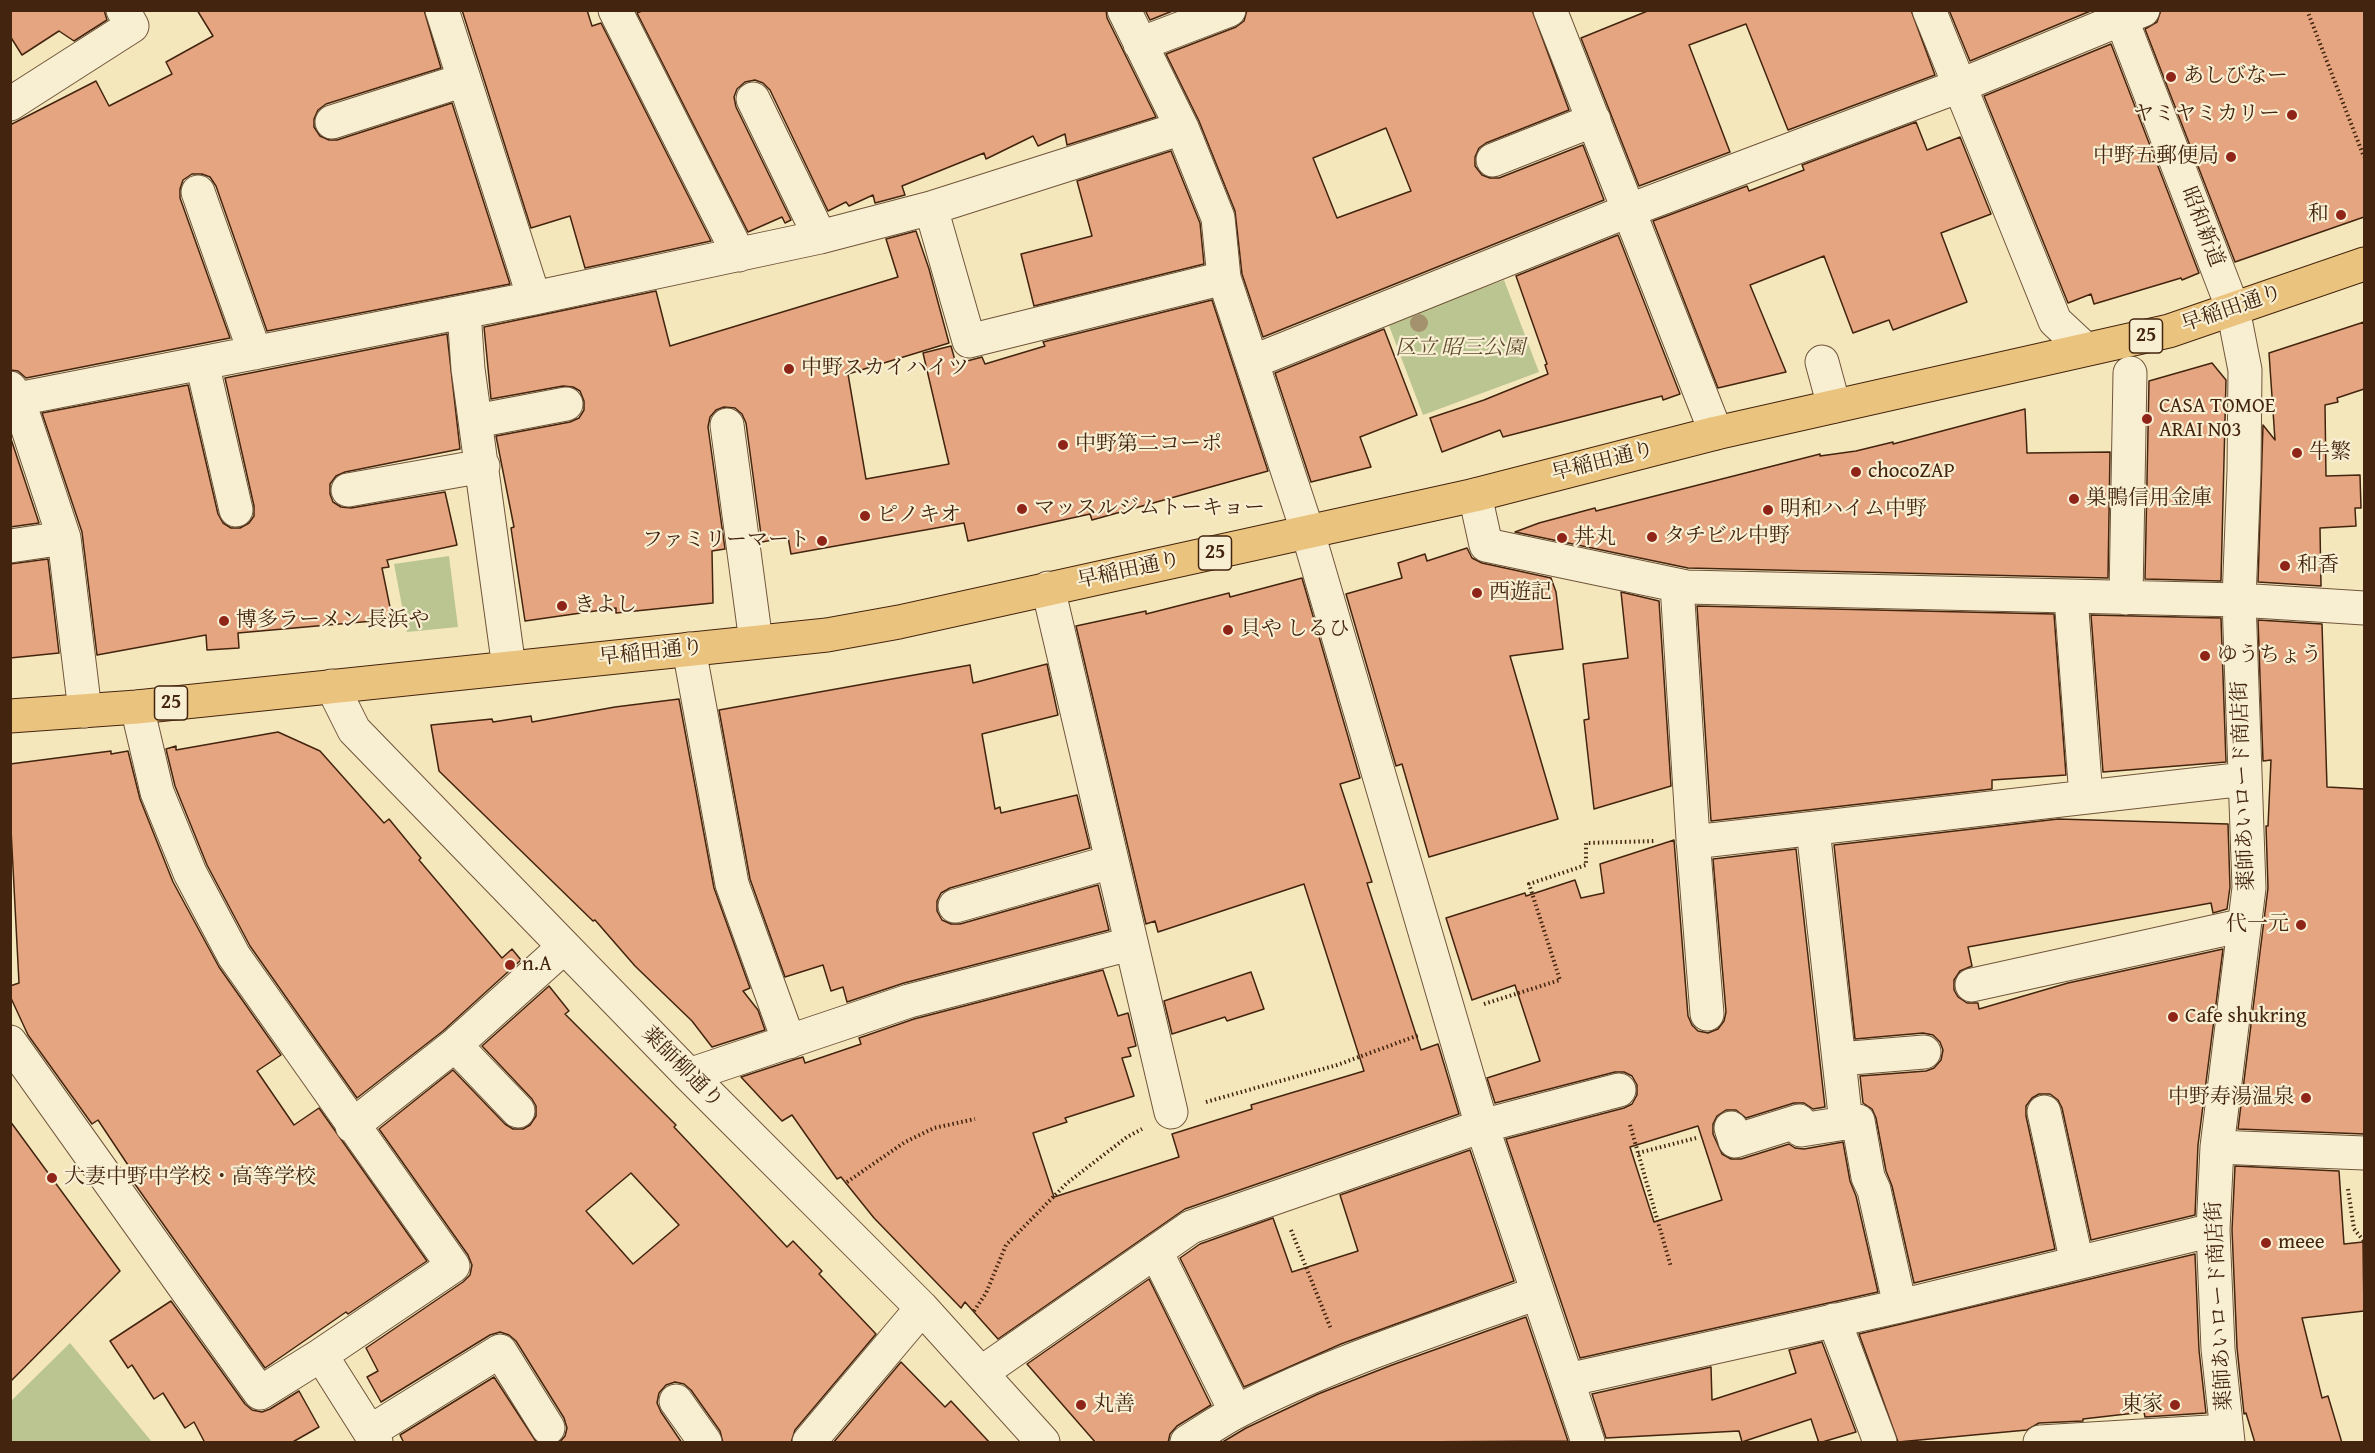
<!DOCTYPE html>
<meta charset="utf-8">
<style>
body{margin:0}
#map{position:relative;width:2375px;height:1453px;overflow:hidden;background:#f5e7bc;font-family:"Gentium Book Plus",serif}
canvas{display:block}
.frame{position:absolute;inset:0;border:12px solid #43240e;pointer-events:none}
</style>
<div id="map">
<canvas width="2375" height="1453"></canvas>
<div class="frame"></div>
</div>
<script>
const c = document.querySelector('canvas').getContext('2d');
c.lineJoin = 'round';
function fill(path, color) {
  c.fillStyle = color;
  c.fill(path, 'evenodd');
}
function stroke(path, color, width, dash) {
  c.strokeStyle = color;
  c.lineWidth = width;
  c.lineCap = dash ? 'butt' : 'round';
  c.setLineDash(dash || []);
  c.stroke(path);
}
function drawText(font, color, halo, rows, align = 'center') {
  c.font = font + ' "Gentium Book Plus","Noto Serif JP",serif';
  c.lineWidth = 4.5;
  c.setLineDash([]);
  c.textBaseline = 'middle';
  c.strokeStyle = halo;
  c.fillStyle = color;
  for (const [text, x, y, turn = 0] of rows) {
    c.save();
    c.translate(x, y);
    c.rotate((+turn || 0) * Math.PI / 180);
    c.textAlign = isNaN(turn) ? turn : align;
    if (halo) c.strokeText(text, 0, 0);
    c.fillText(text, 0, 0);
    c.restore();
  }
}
fill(new Path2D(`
 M1504 280 1539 372 1423 415 1388 323Z
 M449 556 458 627 407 632 394 564Z
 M70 1343 152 1442H153H11V1401Z`), '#bbc591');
const building = new Path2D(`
 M10 10H104L107 20 74 41 59 31 22 55 10 36Z
 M197 10H424L441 68 326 104 318 110 314 119V127L320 136 329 140H337L452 103 510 284 267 331 216 186 210 177 202 174H192L183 180 180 189V198L230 338 26 378 18 371 10 370V125L96 81 109 106 172 74 166 62 213 36Z
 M462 10H587L592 26 601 23 711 241 585 268 570 216 531 228Z
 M644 10H1106L1107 18 1156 117 1067 145 1065 134 1038 146 1033 136 986 159 984 153 902 186 905 195 875 203 873 195 849 206 846 202 828 211 770 90 763 83 755 80 745 82 737 89 734 97 736 107 791 220 785 223 782 217 748 232 637 13Z
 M1145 10H1175L1150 20Z
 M1247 10H1532L1569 110 1486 143 1479 148 1475 157V166L1482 175 1490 178H1499L1583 145 1604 200 1263 337 1242 274 1235 211 1199 121 1166 54 1236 27 1244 21ZM1386 128 1411 191 1337 218 1313 158Z
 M1650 10H1911L1935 75 1788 130 1746 24 1689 45 1730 152 1639 186 1581 38Z
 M1949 10H2093L1970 61Z
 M2161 10H2364V217L2235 262 2145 29 2157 22Z
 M2111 44 2199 273 2182 280 2181 278 2094 304 2091 294 2068 303 1984 96Z
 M1916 122 1927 150 1960 137 1991 214 1941 233 1967 302 1893 330 1889 320 1853 333 1824 256 1750 285 1786 372 1718 388 1653 221 1747 186 1749 191 1804 170 1802 165Z
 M1171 151 1200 223 1204 264 1034 306 1021 254 1092 236 1077 181Z
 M916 231 929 269 949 343 848 374 866 479 949 464 923 353 951 346 956 364 982 357 985 364 1045 346 1043 342 1212 300 1268 471 1092 520 1090 514 968 541 964 523 791 554 788 537 762 542 746 423 742 414 735 408 724 407 716 410 710 417 708 427 725 549 712 551 713 603 616 613V608L525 621 511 528 514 527 496 436 570 422 579 418 584 410V401L580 391 573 387 563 386 491 399 484 327 656 291 670 346 898 277 886 239Z
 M1618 235 1680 394 1663 400 1662 396 1503 437 1500 430 1442 452 1430 418 1484 400 1548 374 1545 365 1547 364 1516 276Z
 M2364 322V389L2337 398 2338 402 2325 405 2326 476 2360 475 2361 508H2355L2356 526 2320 528 2321 586 2258 582 2263 425 2275 440 2269 353Z
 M1384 329 1417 415 1360 437 1371 467 1311 482 1275 373Z
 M447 334 460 449 345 472 336 476 330 484V494L333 502 341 507 351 508 445 492 457 545 387 560 389 567 382 568 392 617 373 621 238 633 239 648 207 650 206 635 97 655 82 532 42 413 188 385 218 514 223 523 231 528H240L249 523 254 516V506L225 378Z
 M2212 363 2226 380 2221 581 2145 579 2149 381Z
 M2025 409 2027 453 2110 452 2108 578 1688 568 1515 532 1539 523 1595 508 1596 511 1820 454V456L1856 451 1893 442V444Z
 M10 436 39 523 10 527Z
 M1467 548 1472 558 1482 563 1551 578 1556 592 1563 649 1510 656 1558 819 1429 857 1402 764 1396 766 1346 594 1402 578 1398 563 1425 554 1427 561Z
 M48 559 59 653 10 658V564Z
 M1302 578 1360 778 1340 784 1372 882 1367 883 1421 1050 1438 1044 1459 1114 1185 1209 998 1339 965 1302 961 1308 874 1218 841 1177 837 1179 792 1115 782 1121 741 1077 793 1060 803 1057 805 1063 861 1044 859 1038 914 1019 1103 970 1118 1016 1128 1013 1136 1046 1128 1048 1131 1056 1122 1058 1134 1096 1065 1118 1067 1122 1033 1133 1054 1197 1179 1157 1172 1134 1252 1109 1251 1105 1364 1071 1304 884 1158 932 1155 921 1146 924 1076 626 1146 611V614L1229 593 1230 597Z
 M1621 592 1659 601 1671 786 1594 809 1584 720 1589 719 1583 664 1628 658Z
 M1697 606 2054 614 2066 775 1992 780V789L1711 821Z
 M2091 615 2221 618 2226 762 2103 772Z
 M2258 620 2322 624 2327 787 2364 789V1134L2238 1129 2268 888 2266 826H2268L2271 760 2263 761Z
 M1047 664 1058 715 982 734 995 809 1000 807 1001 813 1077 795 1090 848 950 888 941 893 937 901V911L942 920 951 924H960L1098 885 1109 930 904 983 847 1002 843 987 831 991 823 965 785 977 750 879 719 710 970 665 973 683Z
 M679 699 714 888 750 988 743 991 758 1010 765 1030 712 1047 692 1021 635 966 595 920 593 921 439 771 431 725 492 719 493 722 531 716 532 722 615 707Z
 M278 732 320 751 384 823 389 819 421 858 419 860 502 958 512 949 521 960 443 1031 357 1098 250 946 207 865 175 786 166 749 176 746V750Z
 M111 751V754L128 751 140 799 173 882 219 967 281 1055 257 1071 294 1125 319 1108 427 1261 348 1314 346 1312 265 1368 132 1180 136 1177 98 1120 92 1124 28 1035 10 996V986L19 983 10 810V764Z
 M2058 819 2228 824 2230 887 2227 909 2213 913 2211 903 1968 947 1972 966 1960 971 1954 980V990L1958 997 1967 1003H1978L1979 1009 2068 983 2223 949 2198 1145 2195 1215 2091 1240 2062 1108 2058 1100 2050 1094H2039L2032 1098 2026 1106V1116L2055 1249 1914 1283 1892 1186 1886 1171 1876 1118 1872 1109 1863 1103 1860 1076 1926 1071 1934 1068 1941 1060 1943 1050 1940 1042 1933 1035 1923 1033 1855 1039 1834 845Z
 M1674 840 1688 1016 1692 1025 1698 1031 1708 1033 1718 1029 1724 1021 1726 1012 1713 859 1796 849 1825 1107 1813 1109 1804 1103H1794L1746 1118 1736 1110H1726L1717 1116 1713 1124V1134L1722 1154 1731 1159H1741L1789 1144 1795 1148 1804 1149 1843 1142 1850 1181 1856 1196 1878 1292 1580 1358 1506 1139 1624 1108 1632 1104 1637 1095V1085L1632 1076 1624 1072H1615L1495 1103 1487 1078 1540 1061 1515 985 1472 1000 1446 918 1525 893 1526 896 1575 880 1581 898 1604 893 1600 864ZM1698 1126 1722 1200 1654 1222 1630 1147Z
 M1251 972 1264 1009 1227 1021 1225 1017 1172 1034 1164 1001Z
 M549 986 569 1011 565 1014 676 1125 674 1127 787 1247 793 1241 822 1271 819 1274 876 1334 795 1430 791 1443H723L720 1431 691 1390 684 1384 675 1382 666 1385 659 1393 657 1403 661 1412 682 1443H559L565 1436 567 1428 564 1418 516 1341 509 1335 500 1332 490 1335 381 1402 367 1377 378 1371 366 1348 463 1282 470 1275 472 1265 468 1255 379 1129 453 1070 505 1124 513 1129H523L530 1125 536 1116V1106L532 1099 482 1046ZM631 1173 679 1225 633 1264 586 1211Z
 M10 1121 120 1271 10 1382Z
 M1470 1150 1514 1281 1341 1344 1244 1387 1180 1258 1200 1244 1273 1218 1292 1272 1358 1251 1340 1195Z
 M2235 1166 2339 1171 2344 1244 2363 1242 2364 1311 2302 1318 2322 1398 2328 1396 2342 1443H2255L2246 1413 2244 1414 2237 1348 2232 1230Z
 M2195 1254 2199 1350 2206 1413 2145 1417 2144 1412 2083 1419V1421L2039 1423 2027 1430 1898 1442 1859 1334Z
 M1149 1279 1211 1405 1177 1426 1170 1434 1168 1443H1096L1027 1364Z
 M171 1301 245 1404 252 1410 262 1412 270 1409 299 1391 319 1427 291 1443H205L194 1422 185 1428 163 1393 154 1399 132 1365 128 1368 110 1341Z
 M1526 1317 1568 1441 1221 1443 1246 1428 1318 1394 1392 1365Z
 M1822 1342 1856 1432 1819 1443 1811 1419 1742 1442 1739 1431 1606 1438 1592 1394 1711 1367 1712 1400 1796 1373 1789 1350Z
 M901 1362 945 1407 951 1401 990 1443H833Z
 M494 1377 537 1443H404L400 1435Z`);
fill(building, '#e4a580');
stroke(building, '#43240e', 1.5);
const minor = new Path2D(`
 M442 10 534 298
 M615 10 739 255
 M1124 10 1182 128 1218 218 1224 278 1308 533 1482 1126 1588 1442
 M1550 10 1716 433
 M1929 10 2055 321 2085 349
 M2118 10 2233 309 2245 370 2244 471 2239 600 2249 888 2217 1147 2213 1230 2218 1349 2228 1442
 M1140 44 1229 10
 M753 99 820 237
 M10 104 132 26 123 10
 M332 122 464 80
 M1493 160 1594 120
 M198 192 255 353
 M931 208 969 341 1224 278
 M464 312 468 369 509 668
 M1252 362 1630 210 1959 86 2143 10
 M1822 362 1834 406
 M202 363 236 510
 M10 388 18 399 64 538 85 711
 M18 399 534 298 820 237 931 208 1182 128
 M476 421 566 404
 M727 425 756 642
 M348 490 483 466
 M1475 495 1486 545 1686 587 2239 600 2364 608
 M10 546 64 538
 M1677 585 1693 839 1707 1014
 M1048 588 1171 1112
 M2071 597 2086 797
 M2126 598 2130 373
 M689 649 732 884 789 1042
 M332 686 354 730 689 1075 922 1308 1043 1442
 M137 707 157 792 190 873 234 956 453 1266 321 1355
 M1813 829 1846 1123
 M1693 842 2245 779
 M955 906 1111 862
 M1972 985 2244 925
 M10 1042 260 1393 321 1355 376 1442
 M455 1045 518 1111
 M1839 1059 1924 1052
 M689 1075 909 1001 1130 944
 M2044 1112 2077 1263
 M352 1126 455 1045 564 947
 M1731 1128 1735 1141 1799 1121 1801 1130 1858 1121 1868 1177 1874 1190 1900 1306
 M2217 1147 2364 1153
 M1156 1252 1236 1412
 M1834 1320 1880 1442
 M981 1373 1191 1227 1482 1126 1619 1090
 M1567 1380 1900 1306 2213 1230
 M676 1401 705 1442
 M371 1431 500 1351 548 1428
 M809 1442 922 1308
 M1187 1442C1204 1432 1220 1420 1238 1411 1333 1362 1437 1329 1537 1293
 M2040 1442 2226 1431`);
const major = new Path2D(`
 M10 716 137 707 827 635 899 622 1475 495 1716 433 2169 331 2364 264`);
stroke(minor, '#70553a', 35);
stroke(major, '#43240e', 35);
stroke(new Path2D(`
 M2307 10 2364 157
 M1484 1004 1560 980 1529 884 1586 865V843L1656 841
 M1206 1102 1337 1065 1419 1035
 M1630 1125 1671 1267
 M1638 1153 1696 1138
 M847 1182 905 1142 934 1128 975 1119
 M2348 1189 2354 1229 2364 1241
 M1291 1230 1331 1329
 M974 1311 986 1293 1006 1245 1067 1183 1127 1137 1142 1129`), '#43240e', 4, [1.5, 3]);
stroke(minor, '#f8efd3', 33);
stroke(major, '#eac47e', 33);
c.fillStyle = '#a4926e';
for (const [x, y] of [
 [1419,323]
]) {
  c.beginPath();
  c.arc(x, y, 9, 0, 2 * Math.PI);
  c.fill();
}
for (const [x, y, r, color] of [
 [2171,77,6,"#8f2418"],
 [2292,115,6,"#8f2418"],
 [2231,157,6,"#8f2418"],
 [2341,215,6,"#8f2418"],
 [789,369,6,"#8f2418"],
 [2147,419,6,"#8f2418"],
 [1063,445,6,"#8f2418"],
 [2297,453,6,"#8f2418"],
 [1856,472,6,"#8f2418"],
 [2074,499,6,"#8f2418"],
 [1022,509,6,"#8f2418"],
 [1768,510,6,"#8f2418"],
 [865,516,6,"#8f2418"],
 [1652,537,6,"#8f2418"],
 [1562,538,6,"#8f2418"],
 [822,541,6,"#8f2418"],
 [2285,566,6,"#8f2418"],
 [1477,593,6,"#8f2418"],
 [562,606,6,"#8f2418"],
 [224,621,6,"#8f2418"],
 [1228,630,6,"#8f2418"],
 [2205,656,6,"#8f2418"],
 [2301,925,6,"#8f2418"],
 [510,965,6,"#8f2418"],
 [2173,1017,6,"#8f2418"],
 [2306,1098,6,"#8f2418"],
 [52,1178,6,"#8f2418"],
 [2266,1243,6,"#8f2418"],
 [1081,1405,6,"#8f2418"],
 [2175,1405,6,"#8f2418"]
]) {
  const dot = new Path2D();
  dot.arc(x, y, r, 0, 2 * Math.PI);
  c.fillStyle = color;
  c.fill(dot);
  stroke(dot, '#f8efd3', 2);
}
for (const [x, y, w] of [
 [2146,336,33],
 [1215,553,33],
 [171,703,33]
]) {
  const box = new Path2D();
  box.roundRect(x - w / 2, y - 17, w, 34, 4.5);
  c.fillStyle = '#f8efd3';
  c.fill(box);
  stroke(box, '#43240e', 1.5);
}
drawText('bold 20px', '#43240e', null, [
 ["25",2146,336],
 ["25",1215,553],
 ["25",171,703]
]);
drawText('21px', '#43240e', '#f8efd3', [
 ["あしびなー",2183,77],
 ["ヤミヤミカリー",2280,115,"right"],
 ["中野五郵便局",2219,157,"right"],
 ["和",2329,215,"right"],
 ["中野スカイハイツ",801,369],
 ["CASA TOMOE",2159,407],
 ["ARAI N03",2159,431],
 ["中野第二コーポ",1075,445],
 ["牛繁",2309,453],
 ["chocoZAP",1868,472],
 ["巣鴨信用金庫",2086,499],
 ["マッスルジムトーキョー",1034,509],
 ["明和ハイム中野",1780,510],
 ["ピノキオ",877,516],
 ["タチビル中野",1664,537],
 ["丼丸",1574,538],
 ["ファミリーマート",810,541,"right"],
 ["和香",2297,566],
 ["西遊記",1489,593],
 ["きよし",574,606],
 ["博多ラーメン 長浜や",236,621],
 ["貝や しるひ",1240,630],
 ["ゆうちょう",2217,656],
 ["代一元",2289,925,"right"],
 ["n.A",522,965],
 ["Cafe shukring",2185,1017],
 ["中野寿湯温泉",2294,1098,"right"],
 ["大妻中野中学校・高等学校",64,1178],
 ["meee",2278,1243],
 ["丸善",1093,1405],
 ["東家",2163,1405,"right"]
], 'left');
drawText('21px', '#43240e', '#f8efd3', [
 ["昭和新道",2202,227,69],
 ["早稲田通り",2232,309,-19],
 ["早稲田通り",1603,462,-14],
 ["早稲田通り",1129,571,-12],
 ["早稲田通り",651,653,-6],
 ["薬師あいロード商店街",2244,786,-92],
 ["薬師柳通り",682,1068,45],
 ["薬師あいロード商店街",2220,1306,-93]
]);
drawText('italic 21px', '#614c2f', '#f8efd3', [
 ["区立 昭三公園",1460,349]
]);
</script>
